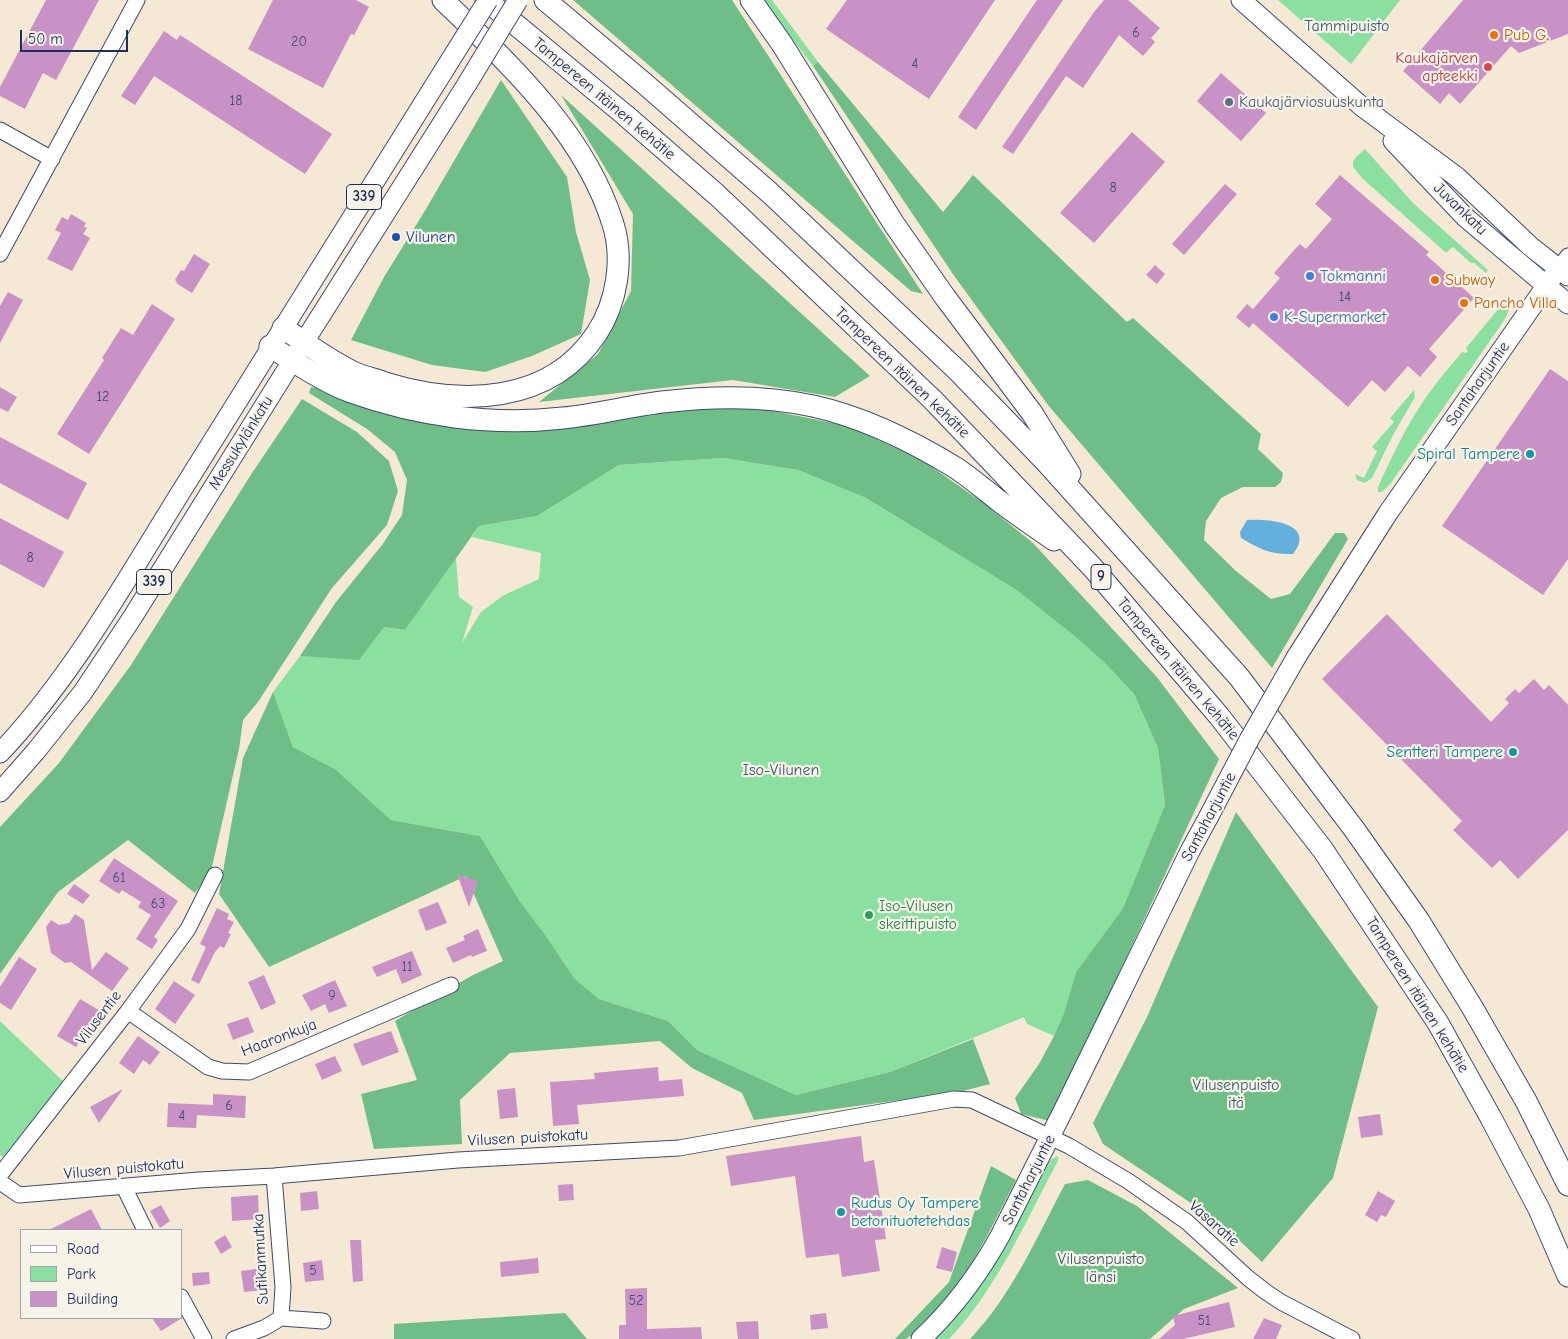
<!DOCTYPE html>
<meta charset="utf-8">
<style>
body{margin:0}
#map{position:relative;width:1568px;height:1339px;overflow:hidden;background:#f5e9d5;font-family:"Comic Neue",sans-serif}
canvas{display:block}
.legend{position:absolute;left:20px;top:1229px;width:162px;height:90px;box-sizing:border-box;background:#f7f3e8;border:1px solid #9fa5b1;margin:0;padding:6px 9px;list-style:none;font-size:15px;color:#1b2f5e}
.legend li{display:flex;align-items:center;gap:10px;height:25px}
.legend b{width:25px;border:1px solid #9fa5b1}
.scale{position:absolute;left:20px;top:30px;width:108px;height:22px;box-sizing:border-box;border:2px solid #1b2f5e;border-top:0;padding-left:6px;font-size:15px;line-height:18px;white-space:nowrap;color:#1b2f5e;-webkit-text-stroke:4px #f7f3e8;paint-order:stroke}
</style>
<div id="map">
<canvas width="1568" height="1339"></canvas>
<ul class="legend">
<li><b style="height:6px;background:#fff"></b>Road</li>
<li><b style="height:14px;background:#8bdfa1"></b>Park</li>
<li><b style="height:14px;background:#c992c6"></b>Building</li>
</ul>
<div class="scale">50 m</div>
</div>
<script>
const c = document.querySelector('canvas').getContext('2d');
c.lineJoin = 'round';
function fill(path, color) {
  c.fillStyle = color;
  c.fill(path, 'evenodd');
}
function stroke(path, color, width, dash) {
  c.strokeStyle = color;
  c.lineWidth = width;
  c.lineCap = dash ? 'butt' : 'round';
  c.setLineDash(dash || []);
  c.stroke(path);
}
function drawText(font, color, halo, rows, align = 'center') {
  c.font = font + ' "Comic Neue",sans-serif';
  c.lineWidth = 4.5;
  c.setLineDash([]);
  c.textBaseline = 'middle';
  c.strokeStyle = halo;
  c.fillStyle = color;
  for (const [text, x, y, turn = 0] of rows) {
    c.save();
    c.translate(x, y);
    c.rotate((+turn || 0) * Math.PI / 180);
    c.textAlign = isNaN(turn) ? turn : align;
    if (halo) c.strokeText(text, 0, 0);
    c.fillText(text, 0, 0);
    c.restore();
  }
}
fill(new Path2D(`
 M762 0H772L818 62 813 66Z
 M1278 0H1400L1351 64Z
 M1365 149 1413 203 1488 270 1486 273 1474 263H1471L1453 247 1447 252H1445L1362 178 1353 167V162L1356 157Z
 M1505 303 1512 305 1503 322 1391 483 1382 492H1378V487C1390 461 1402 435 1417 411 1430 390 1446 371 1462 352L1466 353 1468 351 1466 348 1500 307Z
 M1414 390 1415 397 1393 435 1372 478 1365 483 1357 480 1355 474 1364 478 1377 451 1372 447 1394 422 1390 418Z
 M723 458 798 470 866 498 1015 589 1072 634 1104 662 1134 694 1158 748 1165 805 1123 908 1076 972 1064 1013 1054 1036 1027 1024 1024 1017 890 1072 796 1095 697 1050 668 1021 599 999 574 978 546 936 519 900 480 836 391 820 335 769 293 747 273 692 300 656 323 657 384 627 405 630 456 558 459 597 473 607 462 643 481 612 504 595 539 579 541 553 472 537 479 526 537 516 619 465Z
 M0 1021 65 1083 4 1158 0 1155Z
 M1058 1156V1161C1025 1222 997 1289 949 1339H934L998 1258 1047 1165 1052 1159Z`), '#8bdfa1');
fill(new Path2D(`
 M573 0H732L923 294 911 291Z
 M818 62 943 212 973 175 1127 322 1133 318 1261 434 1258 449 1283 473 1281 482 1275 487H1243L1221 498 1206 521 1204 540 1236 571 1271 599 1290 594 1335 533H1344L1348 539 1272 668 1048 405 955 277 813 66Z
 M501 80 567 177 576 232 590 280 581 334 532 356 485 372 432 365 351 340 384 277 426 209Z
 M561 95 870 376 835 397 733 380 539 402 598 354 631 291 633 214Z
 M311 387 317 388 389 415 476 430 583 424 675 411 748 406 848 426 922 460 982 502 1033 543 1156 676 1219 759 1050 1121 1021 1114 1015 1098 1039 1064 1054 1036 1064 1013 1076 972 1123 908 1165 805 1158 748 1134 694 1104 662 1072 634 1015 589 866 498 798 470 723 458 619 465 537 516 479 526 405 630 384 627 359 660 300 656 336 602 382 545 402 515 407 480 395 452 367 429 309 393Z
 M302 399 357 432 389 461 398 491 387 525 332 588 258 702 243 720 239 749 211 871 195 893 128 840 58 892 0 974V827L59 763 131 665 252 473Z
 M273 692 293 747 335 769 391 820 480 836 519 900 546 936 574 978 599 999 668 1021 697 1050 796 1095 890 1072 973 1039 990 1084 959 1092 754 1120 742 1093 692 1068 660 1041 510 1053 460 1100 462 1144 374 1149 361 1094 417 1080 395 1021 471 976 503 961 466 876 269 967 219 894 243 758Z
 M1236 812 1378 1007 1333 1178 1262 1262 1222 1224 1103 1144 1093 1123 1147 1017Z
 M991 1166 1016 1180 986 1238 972 1263 954 1288 920 1329 906 1339H895L949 1282Z
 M1088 1180 1137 1206 1238 1288 1184 1309 1150 1339H970C1012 1295 1037 1237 1065 1184Z
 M565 1313 587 1339H394V1324Z`), '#70be87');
fill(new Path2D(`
 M1247 520C1260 519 1305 520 1299 543 1298 547 1295 551 1293 554 1272 555 1259 549 1241 538L1240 532Z`), '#63b0dc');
fill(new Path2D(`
 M46 0H99L56 80 43 73 25 109 0 96V87Z
 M273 0H356L369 7 354 35 351 34 323 88 248 49Z
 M847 0H995L929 99 826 29Z
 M1037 0H1063L976 130 958 117Z
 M1104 0H1128L1160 28 1151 38 1155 42 1143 56 1119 35 1083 88 1066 76 1013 154 1002 147 1094 12Z
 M1463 0H1568V34L1519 53 1511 46 1460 104 1449 93 1440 104 1403 71Z
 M164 31 177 40 180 35 332 134 305 174 154 76 135 105 121 96Z
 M1221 73 1266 113 1241 141 1197 101Z
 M1132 132 1165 162 1094 243 1060 213Z
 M1340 175 1429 252 1426 255 1474 298 1429 349 1437 357 1420 377 1408 366 1385 392 1372 380 1348 407 1253 323 1249 328 1236 317 1247 304 1253 309 1280 278 1274 273 1295 249 1300 244 1306 249 1332 219 1315 204Z
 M1225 184 1237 194 1184 255 1172 244Z
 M71 214 86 223 84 227 87 228 83 234 90 238 72 271 47 259 61 233 55 230 62 217 68 220Z
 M194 254 210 264 192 293 176 283 177 282 175 280 181 270 184 271Z
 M1155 265 1165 274 1157 284 1146 275Z
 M8 292 23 300 0 343V306Z
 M152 304 175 319 89 454 57 434 104 360 102 358 121 328 133 335Z
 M1550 369 1568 381V559L1543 595 1442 526Z
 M0 387 17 397 8 412 0 408Z
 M0 437 87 483 68 520 0 483Z
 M0 518 64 552 44 588 0 564Z
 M1387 614 1491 722 1509 703 1505 699 1515 689 1519 693 1534 679 1544 690 1549 685 1568 705V830L1518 879 1500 860 1492 868 1453 830 1462 821 1322 679Z
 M114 858 178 901 154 937 158 940 152 949 136 939 151 915 138 907 141 902 122 890 119 894 99 881Z
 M457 874 478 881 469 907Z
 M74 884 90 895 83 904 67 894Z
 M438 902 447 923 426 931 418 910Z
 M217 908 229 914 227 919 234 922 228 933 231 934 224 948 220 946 215 952 199 984 191 980 206 947 200 944Z
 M75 914 84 920 92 970 106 952 129 968 112 991 71 962 65 963 51 953 46 927 51 920 59 925 69 923Z
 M478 929 487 951 472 957 471 955 453 963 446 948 465 940 463 936Z
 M412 951 422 975 402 984 396 969 377 977 372 967Z
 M19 957 37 969 11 1010 0 1003V987Z
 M264 975 276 1003 261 1010 248 982Z
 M335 980 347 1006 329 1013 325 1004 311 1011 302 995Z
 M174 981 195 995 175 1024 155 1009Z
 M80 999 99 1010 76 1047 57 1036Z
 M248 1017 254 1032 233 1040 227 1024Z
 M391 1031 399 1052 362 1066 353 1044Z
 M138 1036 160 1052 150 1065 143 1060 134 1074 119 1063Z
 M335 1056 342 1071 322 1080 315 1064Z
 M658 1067 659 1081 682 1079 684 1096 577 1105 579 1124 553 1126 550 1082 595 1079 594 1073Z
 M515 1088 518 1117 500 1119 497 1090Z
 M123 1089 99 1123 90 1107Z
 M213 1094 246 1096 245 1118 197 1115 196 1128 167 1127 168 1103 213 1105Z
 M1380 1114 1383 1135 1361 1138 1358 1117Z
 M861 1136 864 1162 874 1160 886 1239 875 1240 880 1271 842 1277 839 1254 806 1258 795 1176 731 1186 726 1156Z
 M573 1184 574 1200 559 1201 558 1185Z
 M317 1191 319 1209 301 1211 300 1193Z
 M1378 1191 1395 1201 1386 1217 1381 1215 1377 1222 1365 1215Z
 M258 1195 259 1219 232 1221 231 1197Z
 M161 1205 170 1221 160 1228 150 1211Z
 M91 1209 102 1230H49Z
 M225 1235 232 1247 221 1254 214 1242Z
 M350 1240H361L363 1281 353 1282Z
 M942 1247 957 1252 952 1272 936 1268Z
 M538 1258 539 1273 501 1277 500 1262Z
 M322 1260 324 1280 305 1282 303 1263Z
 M263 1268 265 1290 244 1292 241 1271Z
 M209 1272 210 1284 193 1286 192 1273Z
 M647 1288V1329L701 1327 702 1339H619V1325H626L625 1289Z
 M1229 1302 1235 1327 1183 1339H1159L1175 1325 1173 1316Z
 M826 1313 828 1328 811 1330 810 1315Z
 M152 1318H182L161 1331Z
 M1264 1318 1282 1325 1276 1339H1253Z
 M758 1321 759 1339H738L736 1322Z`), '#c992c6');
const minor = new Path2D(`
 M0 130 52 159
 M0 254 137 0
 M1558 269 1568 256
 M128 1011 208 1067 222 1071 249 1072 451 985
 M0 1175 128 1011 188 929 215 875
 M0 1182 19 1195 199 1180 274 1176 458 1160 679 1148 954 1099 972 1100 1069 1146 1128 1181 1187 1222 1248 1278 1266 1292 1281 1302 1352 1339
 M124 1187 145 1230
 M181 1297 204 1339
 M281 1318 323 1321
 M234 1339 264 1328 281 1318 283 1287 274 1176`);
const major = new Path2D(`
 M1241 0 1360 105 1457 177 1530 246 1568 276
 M1393 141 1465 217 1568 304
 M1297 656 1388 513 1558 269
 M0 753C75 674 131 571 189 479 274 341 360 204 446 67
 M0 792 36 751 83 692 132 618 304 342 467 84
 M921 1339C953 1309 979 1274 1000 1236L1065 1107 1190 851 1208 818`);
const highway = new Path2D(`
 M486 0 625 115 717 195 933 400 1093 568 1219 716 1323 850 1438 1023 1491 1118 1539 1209 1568 1276
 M545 0 645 84 770 193 959 372 1046 462 1239 677 1354 829 1419 921 1472 1007 1526 1101 1568 1185
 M751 0 782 44 894 224 945 297 1032 413 1070 474
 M283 328C306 343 328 360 353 372 363 377 375 379 385 383 460 406 550 405 597 333 617 302 624 259 613 224 585 133 509 64 443 0
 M270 346C296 363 322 381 351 392 418 416 492 426 563 418 596 415 629 406 662 402 712 396 764 395 813 406 863 417 912 441 956 468 971 478 985 490 999 501 1017 515 1036 527 1054 540`);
stroke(minor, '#3c4b70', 17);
stroke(major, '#3c4b70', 21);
stroke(highway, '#3c4b70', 23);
stroke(minor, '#fff', 15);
stroke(major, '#fff', 19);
stroke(highway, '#fff', 21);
const majorBridge = new Path2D(`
 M446 67 488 0
 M467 84 518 0
 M1208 818 1250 738 1297 656`);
stroke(majorBridge, '#3c4b70', 21, []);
stroke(majorBridge, '#fff', 19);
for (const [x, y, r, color] of [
 [1494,35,5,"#e8710a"],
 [1488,67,5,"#e0444e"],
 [1229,102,5,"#5c6f8a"],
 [396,237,5,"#1a4fb4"],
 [1310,276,5,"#3f7fe0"],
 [1435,280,5,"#e8710a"],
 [1464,303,5,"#e8710a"],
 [1274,317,5,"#3f7fe0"],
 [1530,454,5,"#0f9aa8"],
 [1513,752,5,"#0f9aa8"],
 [869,915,5,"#2e9e5b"],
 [841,1212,5,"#0f9aa8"]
]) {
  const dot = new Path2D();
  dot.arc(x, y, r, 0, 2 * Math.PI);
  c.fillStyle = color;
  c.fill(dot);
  stroke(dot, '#f7f3e8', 2);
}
drawText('14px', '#464878', null, [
 ["6",1136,33],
 ["20",299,42],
 ["4",915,64],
 ["18",236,101],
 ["8",1113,188],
 ["14",1345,297],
 ["12",103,397],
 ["8",30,558],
 ["61",119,878],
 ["63",158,904],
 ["11",407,967],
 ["9",332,996],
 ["6",229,1106],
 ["4",182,1116],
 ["5",313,1271],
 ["52",636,1301],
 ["51",1204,1321]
]);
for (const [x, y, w] of [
 [364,197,35],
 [1101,577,20],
 [154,582,35]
]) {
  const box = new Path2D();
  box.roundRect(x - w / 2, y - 12.5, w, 25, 4);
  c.fillStyle = '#f7f3e8';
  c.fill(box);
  stroke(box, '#1b2f5e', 1);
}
drawText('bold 15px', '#1b2f5e', null, [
 ["339",364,197],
 ["9",1101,577],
 ["339",154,582]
]);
drawText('16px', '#375b6f', '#f7f3e8', [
 ["Tammipuisto",1347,26],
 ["Iso-Vilunen",781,770],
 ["Vilusenpuisto",1236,1085],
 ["itä",1236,1103],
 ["Vilusenpuisto",1101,1259],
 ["länsi",1101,1277]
]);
drawText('16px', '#c56008', '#f7f3e8', [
 ["Pub G.",1504,35],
 ["Subway",1445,280],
 ["Pancho Villa",1474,303]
], 'left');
drawText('16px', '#be3a42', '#f7f3e8', [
 ["Kaukajärven",1478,58],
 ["apteekki",1478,76]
], 'right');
drawText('16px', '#1b2f5e', '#f7f3e8', [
 ["Tampereen itäinen kehätie",604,99,40],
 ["Juvankatu",1460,209,44],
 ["Tampereen itäinen kehätie",902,373,44],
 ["Santaharjuntie",1478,384,-55],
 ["Messukylänkatu",241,443,-58],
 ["Tampereen itäinen kehätie",1178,669,50],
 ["Santaharjuntie",1209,817,-62],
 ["Tampereen itäinen kehätie",1417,995,58],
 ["Vilusentie",99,1018,-53],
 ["Haaronkuja",279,1038,-21],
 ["Vilusen puistokatu",528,1138,-3],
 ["Vilusen puistokatu",124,1169,-5],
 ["Santaharjuntie",1029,1180,-63],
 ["Vasaratie",1214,1224,41],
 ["Sutikanmutka",261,1259,-93]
]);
drawText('16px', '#4e5e75', '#f7f3e8', [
 ["Kaukajärviosuuskunta",1239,102]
], 'left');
drawText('16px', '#164399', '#f7f3e8', [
 ["Vilunen",406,237]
], 'left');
drawText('16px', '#366cbe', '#f7f3e8', [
 ["Tokmanni",1320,276],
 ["K-Supermarket",1284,317]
], 'left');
drawText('16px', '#0d838f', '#f7f3e8', [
 ["Spiral Tampere",1520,454],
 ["Sentteri Tampere",1503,752],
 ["Rudus Oy Tampere",851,1203,"left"],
 ["betonituotetehdas",851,1221,"left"]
], 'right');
drawText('16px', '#27864d', '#f7f3e8', [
 ["Iso-Vilusen",879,906],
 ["skeittipuisto",879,924]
], 'left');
</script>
